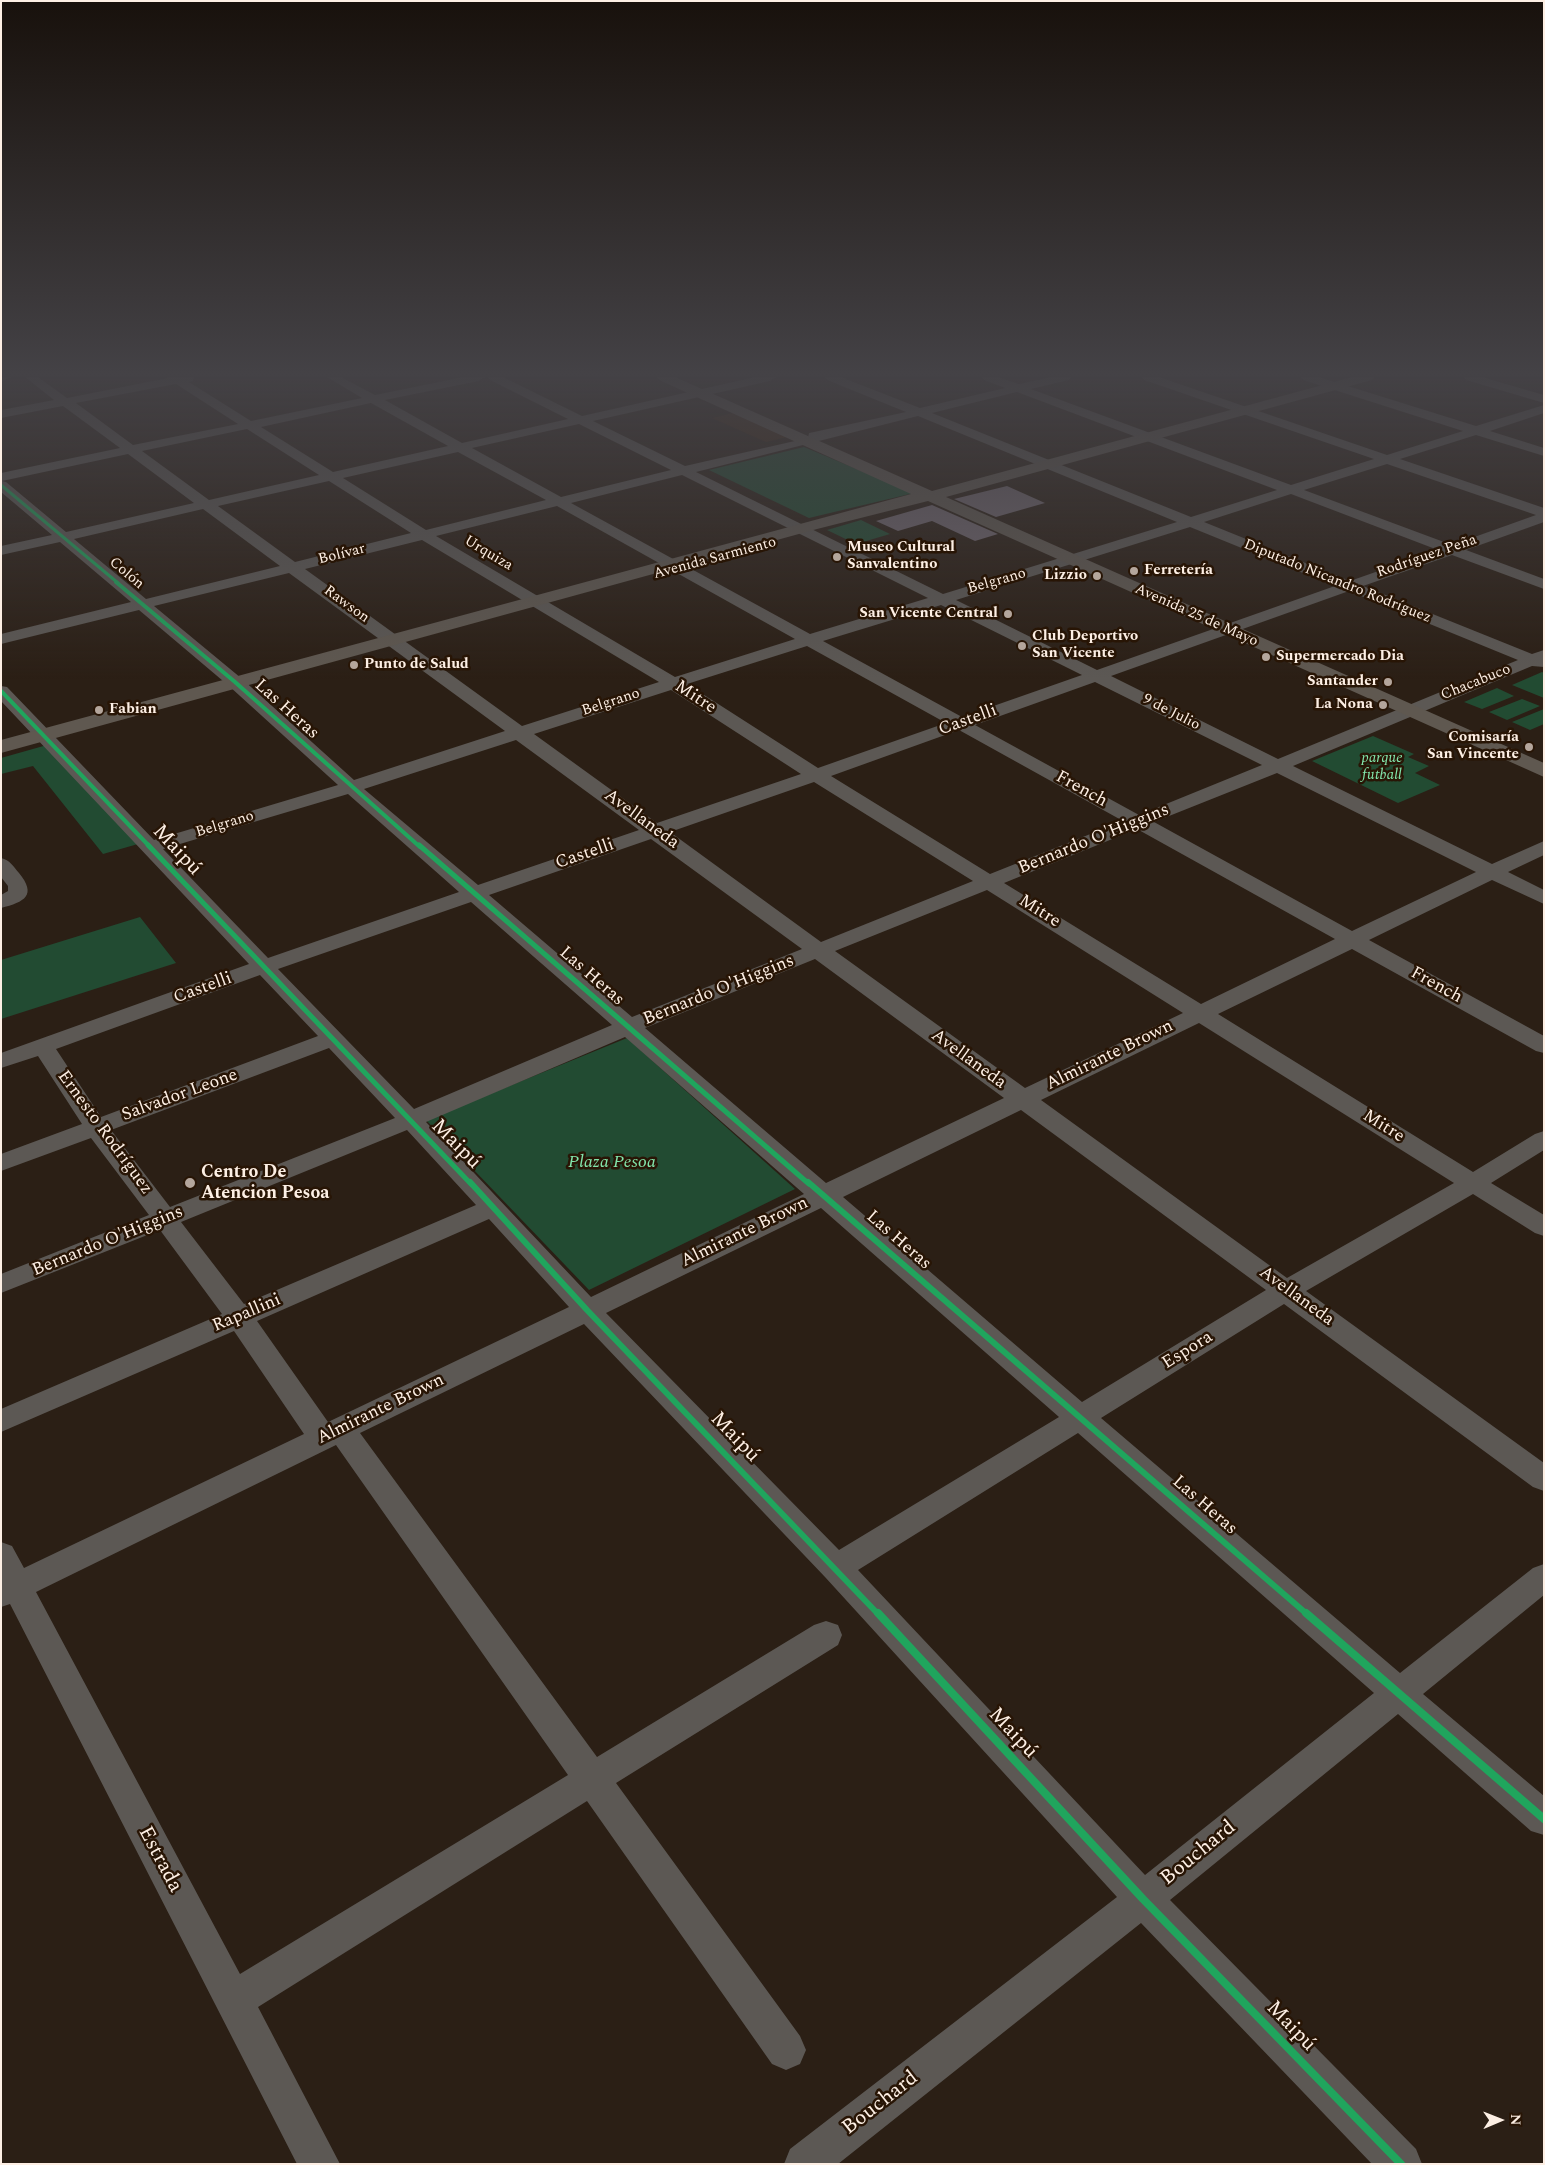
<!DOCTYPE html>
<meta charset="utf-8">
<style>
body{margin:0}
#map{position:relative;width:1545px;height:2165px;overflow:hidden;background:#2b1f15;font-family:Spectral,serif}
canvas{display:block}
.frame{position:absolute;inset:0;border:2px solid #fdefe4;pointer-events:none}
.north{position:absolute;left:1475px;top:2095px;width:50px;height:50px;-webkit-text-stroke:4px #281505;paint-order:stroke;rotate:89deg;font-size:14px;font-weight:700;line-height:20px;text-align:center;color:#fdefe4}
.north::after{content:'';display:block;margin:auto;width:18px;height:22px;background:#fdefe4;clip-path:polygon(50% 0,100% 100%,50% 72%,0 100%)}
</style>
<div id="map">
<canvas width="1545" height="2165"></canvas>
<div class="frame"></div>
<div class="north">N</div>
</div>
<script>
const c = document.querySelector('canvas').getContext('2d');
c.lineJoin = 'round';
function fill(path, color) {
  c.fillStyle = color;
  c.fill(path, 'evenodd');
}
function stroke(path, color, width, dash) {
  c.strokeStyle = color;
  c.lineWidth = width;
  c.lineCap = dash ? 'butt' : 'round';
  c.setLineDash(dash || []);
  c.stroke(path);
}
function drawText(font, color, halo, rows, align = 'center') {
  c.font = font + ' Spectral,serif';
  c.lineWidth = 5;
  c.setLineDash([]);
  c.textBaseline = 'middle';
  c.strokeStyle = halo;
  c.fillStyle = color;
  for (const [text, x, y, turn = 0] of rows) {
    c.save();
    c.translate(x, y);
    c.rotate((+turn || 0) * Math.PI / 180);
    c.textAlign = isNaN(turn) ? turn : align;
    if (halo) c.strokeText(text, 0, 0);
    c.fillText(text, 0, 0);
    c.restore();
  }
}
fill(new Path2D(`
 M736 412 788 437 766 442 712 418Z`), '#3c2410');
fill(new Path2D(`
 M804 447 914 493 809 518 709 470Z
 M861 520 890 534 856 544 827 530Z
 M1542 672 1544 673V698L1512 685Z
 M1497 688 1514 696 1482 709 1464 702Z
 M1522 699 1540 706 1507 720 1489 712Z
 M1544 709V724L1530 730 1512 722Z
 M1373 736 1414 754 1408 757 1429 766 1415 773 1440 785 1398 803 1312 761Z
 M47 745 138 844 103 854 33 766 1 774V758Z
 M140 917 176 963 1 1019V960Z
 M627 1038 795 1189 589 1290 426 1120Z`), '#224b32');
fill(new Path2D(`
 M1007 486 1045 503 996 517 954 499Z
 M932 505 998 534 975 541 932 521 898 531 876 521Z`), '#70666e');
fill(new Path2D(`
 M1 377H11L1 382Z
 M25 377H38L67 398 168 378 167 377H194L193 381 189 382 251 421 362 398 327 377H341L375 395 463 377H485L479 381 385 400 462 443 568 419 490 380 488 377H503L582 416 755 377H776L770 381 593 421 685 466 808 438 809 433 814 432 906 412 827 380 825 377H841L920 408 1005 388 984 380 982 377H998L1019 384 1051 377H1071L1069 380 1031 389 1291 485 1374 459 1144 380 1142 377H1159L1387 455 1463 431 1303 380 1301 377H1319L1476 426 1544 405V413L1490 431 1544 448V456L1476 435 1400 459 1544 508V522L1466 550 1544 579V589L1452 555 1363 586 1532 654 1544 650V667L1532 666 1293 766 1492 864 1544 841V855L1508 872 1544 890V904L1492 880 1369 940 1544 1036V1053L1536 1051 1352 949 1218 1014 1473 1172 1535 1134 1544 1131V1150L1491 1183 1544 1215V1236L1535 1233 1473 1194 1306 1291 1544 1463V1491L1533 1487 1284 1304 1101 1418 1400 1673 1533 1568 1544 1564V1595L1423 1694 1544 1796V1835L1531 1831 1398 1714 1170 1900 1416 2149 1422 2164H1372L1141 1923 838 2164H784L790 2149 1117 1897 825 1577 584 1324 360 1433 597 1757 814 1625 826 1621 838 1625 842 1635 838 1645 616 1783 800 2036 806 2050 800 2064 786 2070 772 2064 587 1801 258 2007 340 2164H297L10 1604 1 1607V1542L12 1546 24 1568 304 1434 234 1331 1 1432V1409L222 1314 160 1230 1 1293V1274L149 1215 91 1138 1 1171V1154L82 1124 38 1056 1 1068V1053L249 964 1 701V686L7 687 154 840 338 785 229 686 139 610 1 644V634L131 602 60 542 1 555V546L52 535 1 492V473L120 448 63 406 1 418V410L54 400ZM176 384 238 424 133 445 76 403ZM1017 392 1277 490 1191 517 932 413ZM371 403 448 446 333 472 261 427ZM918 416 1177 522 943 594 696 472ZM579 424 671 470 561 497 472 448ZM247 429 319 475 209 500 142 451ZM458 452 546 500 426 530 343 478ZM128 454 194 503 66 532 6 482 2 481ZM1387 464 1536 515 1452 545 1304 490ZM682 475 928 598 810 634 571 503ZM329 481 411 533 295 562 218 506ZM1291 494 1438 550 1350 581 1204 522ZM557 506 795 639 675 677 436 536ZM203 509 280 566 146 599 74 539ZM1190 527 1335 586 1097 670 956 600ZM422 540 659 682 522 726 305 569ZM289 573 505 731 354 780 241 678 154 606ZM1349 591 1518 660 1278 759 1111 676ZM941 605 1082 675 962 717 823 641ZM807 646 946 723 818 768 687 684ZM1095 682 1262 765 1139 815 975 725ZM671 690 801 774 657 823 534 734ZM959 730 1123 821 990 874 831 776ZM516 740 639 830 478 885 364 789ZM1277 773 1476 872 1352 931 1154 822ZM814 782 973 881 821 942 670 832ZM348 794 459 892 268 958 163 849ZM1137 829 1335 939 1201 1004 1004 883ZM651 839 802 949 632 1017 489 895ZM987 890 1183 1013 1025 1088 835 951ZM471 902 612 1025 414 1109 278 969ZM815 959 1004 1098 826 1183 645 1028ZM260 975 318 1036 101 1117 56 1049ZM1199 1023 1454 1183 1287 1278 1041 1100ZM625 1037 804 1194 591 1297 426 1122ZM329 1048 395 1118 170 1207 111 1130ZM1021 1110 1266 1290 1082 1402 843 1197ZM407 1130 476 1205 244 1304 181 1222ZM821 1208 1059 1417 839 1550 606 1313ZM489 1219 569 1307 328 1422 257 1321ZM1078 1433 1374 1693 1145 1875 858 1570ZM336 1445 568 1775 240 1974 36 1592Z
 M1464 377H1482L1544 395V403L1466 380Z
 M1 858C10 860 13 866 19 873 37 895 25 902 1 908V895L8 891V886L1 877Z`), '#5c5854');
fill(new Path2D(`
 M657 377H675L932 491 1352 377H1374L1372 380 946 497 1544 763V777L928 501 817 529 1 753V740L911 494 659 380Z`), '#5f5850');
stroke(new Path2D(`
 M1 485 118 583`), '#20a55d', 3);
stroke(new Path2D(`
 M116 582 235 682 420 847
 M1 691 150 847`), '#20a55d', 4);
stroke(new Path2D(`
 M148 845 471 1184
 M419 845 809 1184`), '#20a55d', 5);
stroke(new Path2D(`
 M470 1182 587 1310 879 1615
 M808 1182 1308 1615`), '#20a55d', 6);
stroke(new Path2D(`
 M878 1613 1143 1899 1401 2164
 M1306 1613 1544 1819`), '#20a55d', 8);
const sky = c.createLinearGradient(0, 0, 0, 680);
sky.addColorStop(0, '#18110c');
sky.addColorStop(0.55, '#444246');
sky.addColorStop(1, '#44424600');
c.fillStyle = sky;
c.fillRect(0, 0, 1545, 680);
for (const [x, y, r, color] of [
 [837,557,5,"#b4a69c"],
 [1134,571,5,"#b4a69c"],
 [1097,576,5,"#b4a69c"],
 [1008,614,5,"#b4a69c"],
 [1022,646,5,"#b4a69c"],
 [1266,657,5,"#b4a69c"],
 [354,665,5,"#b4a69c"],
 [1388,682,5,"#b4a69c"],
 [1383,705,5,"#b4a69c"],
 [99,710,5,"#b4a69c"],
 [1529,747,5,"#b4a69c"],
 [190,1183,6,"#b4a69c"]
]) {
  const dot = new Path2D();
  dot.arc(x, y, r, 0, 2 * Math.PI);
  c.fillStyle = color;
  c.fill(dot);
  stroke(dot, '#281505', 2);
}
drawText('bold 15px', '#fdefe4', '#281505', [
 ["Museo Cultural",847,548],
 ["Sanvalentino",847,565],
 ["Ferretería",1144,571],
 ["Lizzio",1087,576,"right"],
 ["San Vicente Central",998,614,"right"],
 ["Club Deportivo",1032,637],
 ["San Vicente",1032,654],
 ["Supermercado Dia",1276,657],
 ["Punto de Salud",364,665],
 ["Santander",1378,682,"right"],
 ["La Nona",1373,705,"right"],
 ["Fabian",109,710],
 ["Comisaría",1519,738,"right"],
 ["San Vincente",1519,755,"right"]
], 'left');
drawText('15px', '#fdefe4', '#281505', [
 ["Urquiza",488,554,31],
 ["Bolívar",342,555,-14],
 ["Rodríguez Peña",1427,557,-19],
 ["Avenida Sarmiento",715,559,-15],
 ["Colón",126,574,40],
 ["Belgrano",997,582,-16],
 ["Diputado Nicandro Rodríguez",1337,582,22],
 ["Rawson",346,605,36],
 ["Avenida 25 de Mayo",1196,616,24],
 ["Chacabuco",1476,683,-22],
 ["Belgrano",611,703,-18],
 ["9 de Julio",1171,713,27],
 ["Belgrano",225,825,-17]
]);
drawText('italic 15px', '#82e5ab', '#281505', [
 ["parque",1382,759],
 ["futball",1382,776]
]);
drawText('18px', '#fdefe4', '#281505', [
 ["Mitre",695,698,33],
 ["Las Heras",286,710,42],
 ["Castelli",968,721,-20],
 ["French",1081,790,29],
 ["Avellaneda",641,820,36],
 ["Bernardo O'Higgins",1094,840,-22],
 ["Castelli",585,855,-19],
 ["Mitre",1039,912,32],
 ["Las Heras",591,977,41],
 ["French",1436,986,29],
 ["Castelli",203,989,-20],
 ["Bernardo O'Higgins",719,991,-22],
 ["Almirante Brown",1110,1056,-26],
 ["Avellaneda",968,1060,36],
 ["Salvador Leone",180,1096,-20],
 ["Mitre",1383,1127,32],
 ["Ernesto Rodríguez",104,1133,54],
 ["Almirante Brown",745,1233,-26],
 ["Las Heras",898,1241,41],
 ["Bernardo O'Higgins",108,1242,-22],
 ["Avellaneda",1296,1297,36],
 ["Rapallini",247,1314,-23],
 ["Espora",1188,1351,-32],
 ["Almirante Brown",381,1410,-26],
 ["Las Heras",1204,1506,41]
]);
drawText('italic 18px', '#82e5ab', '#281505', [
 ["Plaza Pesoa",612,1163]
]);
drawText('bold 18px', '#fdefe4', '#281505', [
 ["Centro De",201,1173],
 ["Atencion Pesoa",201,1194]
], 'left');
drawText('21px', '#fdefe4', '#281505', [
 ["Maipú",176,851,47],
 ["Maipú",455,1145,45],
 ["Maipú",734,1438,46],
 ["Maipú",1012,1734,47],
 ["Bouchard",1199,1854,-39],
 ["Estrada",159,1860,62],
 ["Maipú",1290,2027,46],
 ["Bouchard",881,2104,-38]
]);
</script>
